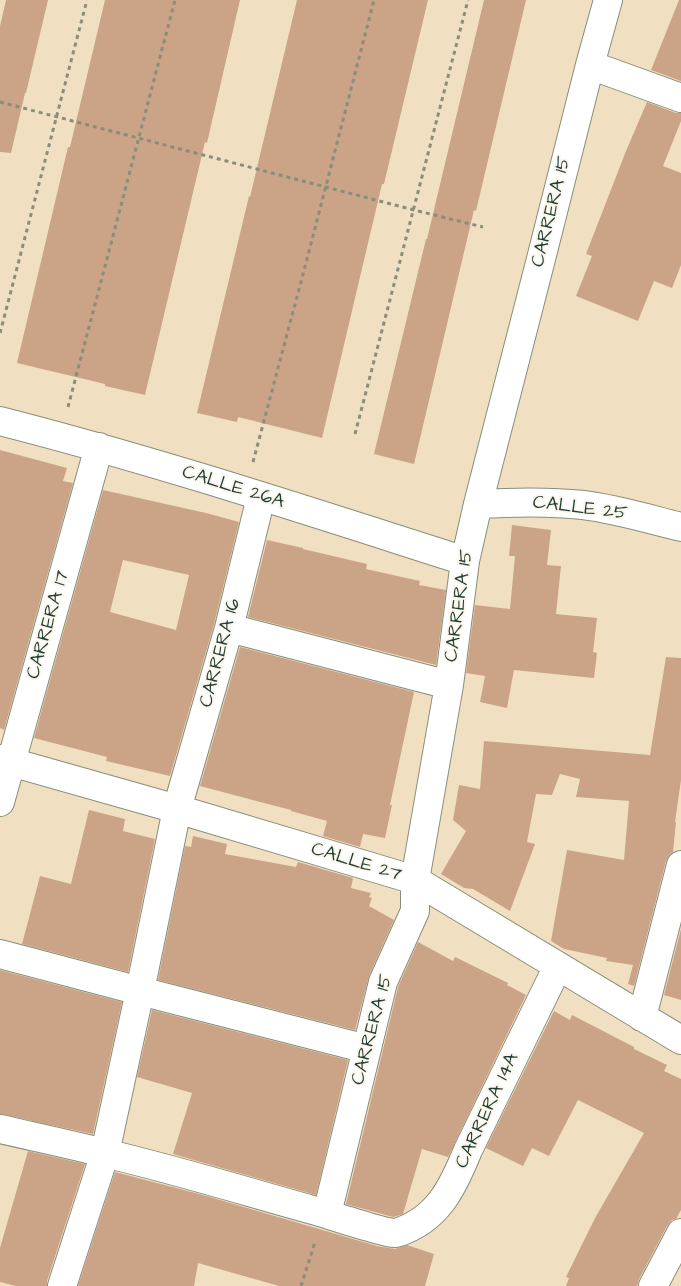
<!DOCTYPE html>
<style>
body{margin:0}
canvas{display:block;background:#f1dfc1}
</style>
<canvas width="681" height="1286"></canvas>
<script>
const c = document.querySelector('canvas').getContext('2d');
c.lineJoin = 'round';
function fill(path, color) {
  c.fillStyle = color;
  c.fill(path, 'evenodd');
}
function stroke(path, color, width, dash) {
  c.strokeStyle = color;
  c.lineWidth = width;
  c.lineCap = dash ? 'butt' : 'round';
  c.setLineDash(dash || []);
  c.stroke(path);
}
function drawText(font, color, halo, rows, align = 'center') {
  c.font = font + ' "Architects Daughter",sans-serif';
  c.lineWidth = 4;
  c.setLineDash([]);
  c.textBaseline = 'middle';
  c.strokeStyle = halo;
  c.fillStyle = color;
  for (const [text, x, y, turn = 0] of rows) {
    c.save();
    c.translate(x, y);
    c.rotate((+turn || 0) * Math.PI / 180);
    c.textAlign = isNaN(turn) ? turn : align;
    if (halo) c.strokeText(text, 0, 0);
    c.fillText(text, 0, 0);
    c.restore();
  }
}
fill(new Path2D(`
 M6 0H48L26 93H25L11 153 0 152V26Z
 M105 0H240L207 143 205 142 145 395 105 386V384L17 363 68 147H70Z
 M297 0H428L384 184H382L322 438 238 417 237 422 197 413 249 196 250 197Z
 M484 0H526L476 211 474 210 414 464 374 454 426 239H427Z
 M679 0H681V81L651 70Z
 M647 102 676 113H681V121L663 166 681 173V265L672 288 654 281 638 321 576 296 592 256 586 254 626 151Z
 M0 450 67 468 63 481 73 483 4 730 0 728Z
 M103 490 206 513 239 522 214 624 170 776 106 761 107 757 34 738ZM123 560 189 575 176 630 110 612Z
 M512 525 551 530 547 565 561 566 556 614 597 618 593 652 597 653 594 678 514 670 507 708 480 702 485 676 466 673 475 605 510 609 515 556H509Z
 M267 540 303 548V549L367 564 366 569 420 581 419 585 446 590 436 665 248 617Z
 M240 647 414 692 390 805H392L385 838 363 834 360 847 323 836 327 821 291 811V810L264 803 200 786Z
 M666 657 681 658V780L675 822H676L673 852 670 854 666 861 634 986 628 984 633 965 606 961 607 958 564 949 551 941 567 850 624 860 629 801 576 797 580 779 560 774 552 795 536 794 527 842 535 844 510 911 473 889 464 888 441 874 466 831 453 820 459 785 480 789 484 741 650 755Z
 M89 810 125 819 123 831 155 839 128 972 22 944 40 876 71 884Z
 M193 836 227 844 225 854 296 867 298 862 353 878 351 888 371 893 369 897 372 898 369 906 394 920 369 976 355 1030 158 980 185 846 191 847Z
 M681 929V1000L664 995Z
 M418 942 453 961 455 957 508 983 507 985 526 995 448 1157 422 1149 403 1214 393 1217 346 1204 398 987Z
 M0 970 122 1002 93 1134 0 1114Z
 M152 1010 348 1060 316 1195 173 1154 192 1093 137 1077Z
 M554 1011 570 1020 572 1015 634 1047V1049L667 1065 664 1071 681 1079V1210L676 1219 672 1220 667 1226 639 1279 637 1286H566L569 1278 566 1277 595 1218 644 1133 578 1100 549 1156 532 1148 523 1166 486 1148Z
 M28 1151 85 1164 47 1281V1286H16L0 1282V1248Z
 M115 1172 203 1195 377 1246 395 1249 407 1245 434 1254 425 1286H279L198 1263 194 1286H78Z`), '#cba488');
const minor = new Path2D(`
 M590 65 681 98
 M0 421C157 461 311 512 465 561
 M478 504C513 502 548 501 583 505 616 509 649 519 681 527
 M229 628 449 685
 M0 759 177 809 415 880 681 1040
 M0 802 99 447
 M0 954 140 991 367 1049
 M642 1017 681 865
 M0 1129C35 1137 69 1144 104 1153 173 1169 241 1190 309 1209 321 1212 390 1235 396 1233 438 1220 453 1187 468 1150L558 966
 M327 1214 383 982 415 911V880L449 685 465 561 478 504 542 255 590 65 608 0
 M62 1286 105 1153 140 991 177 809 229 628 261 497
 M653 1286 681 1233`);
stroke(minor, '#888e7a', 30);
stroke(new Path2D(`
 M0 102 414 210 483 227
 M0 333 87 0
 M68 407 175 0
 M355 434 468 0
 M253 462 306 263 374 0
 M301 1286 315 1242`), '#888e7a', 3, [4, 4]);
stroke(minor, '#fff', 28);
drawText('19px', '#1f3d34', '#fbf7ec', [
 ["CARRERA 15",552,212,-76],
 ["CALLE 26A",233,488,17],
 ["CALLE 25",580,509,7],
 ["CARRERA 15",460,606,-82],
 ["CARRERA 17",49,625,-74],
 ["CARRERA 16",221,653,-75],
 ["CALLE 27",356,863,17],
 ["CARRERA 15",373,1030,-75],
 ["CARRERA 14A",488,1111,-65]
]);
</script>
